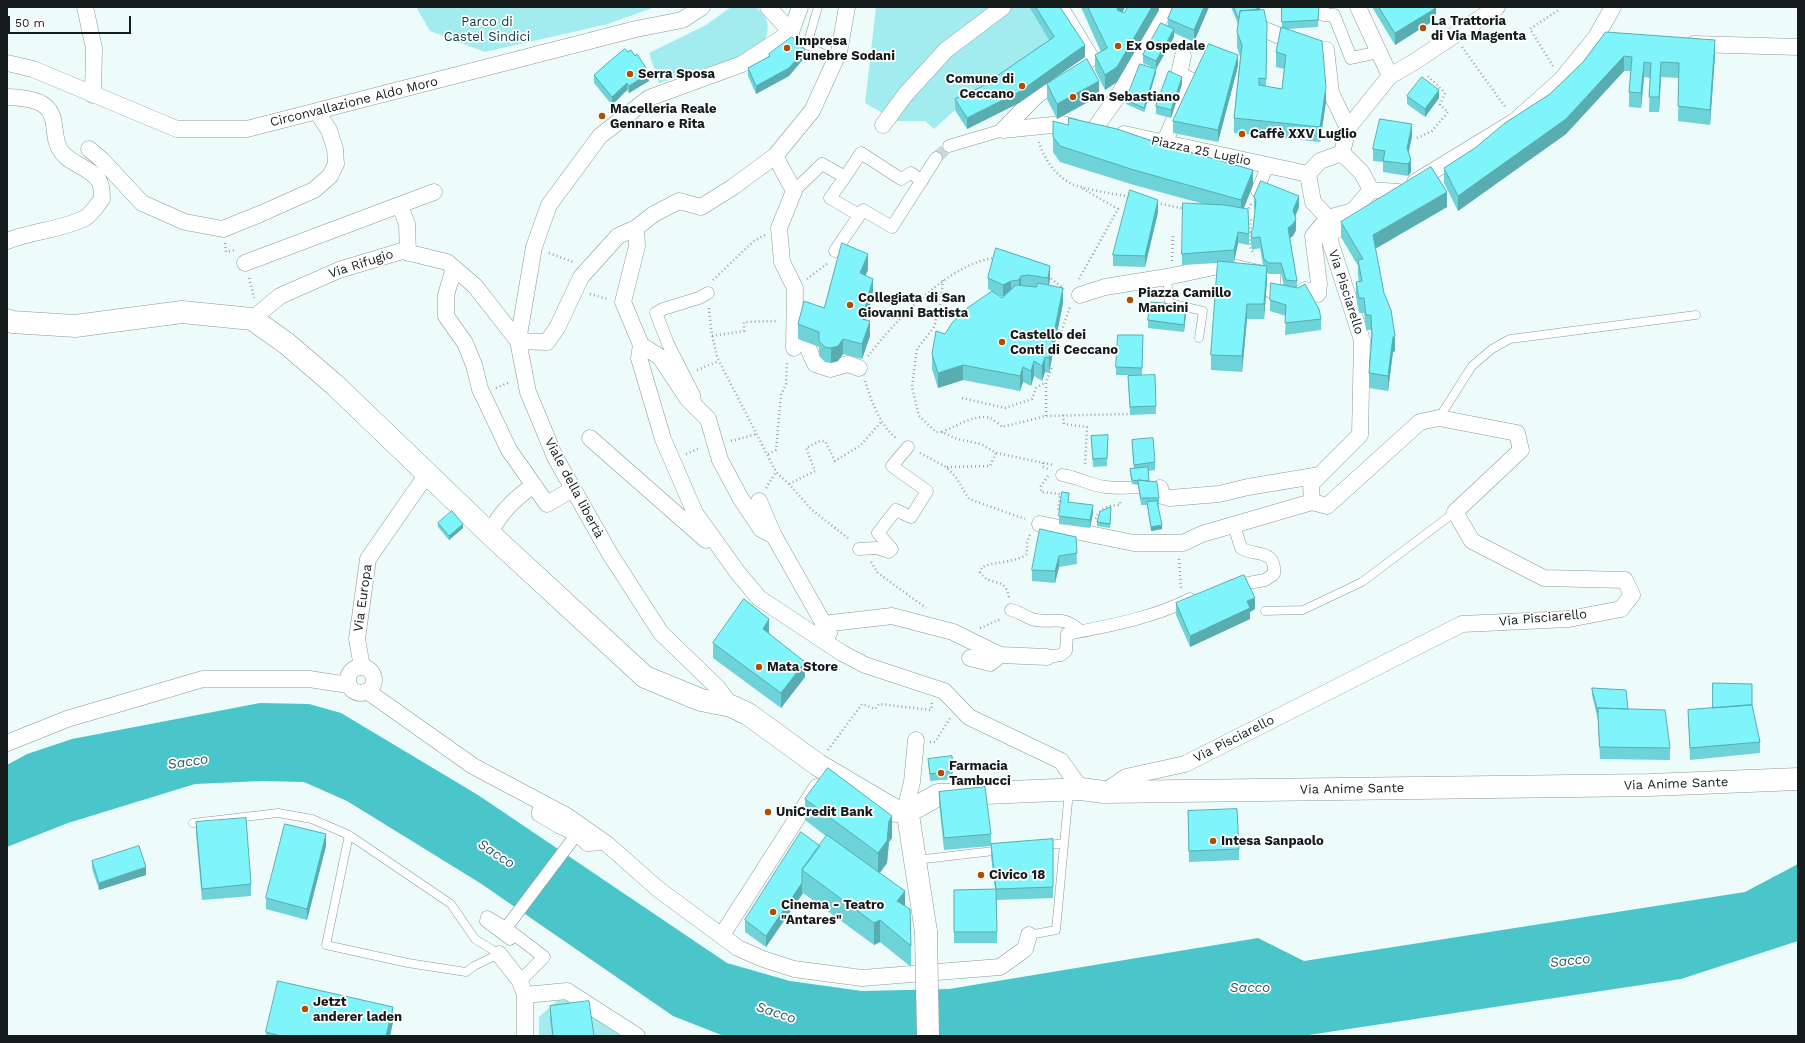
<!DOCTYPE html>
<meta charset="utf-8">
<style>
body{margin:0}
#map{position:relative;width:1805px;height:1043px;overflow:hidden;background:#eefbfb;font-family:"Work Sans",sans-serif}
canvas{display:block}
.frame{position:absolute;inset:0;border:8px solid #151a1a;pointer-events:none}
.scale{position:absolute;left:8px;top:16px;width:123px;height:18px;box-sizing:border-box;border:2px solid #151a1a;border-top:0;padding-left:5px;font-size:12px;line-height:14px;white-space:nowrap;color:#151a1a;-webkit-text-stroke:3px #fff;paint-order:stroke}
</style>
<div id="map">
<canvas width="1805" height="1043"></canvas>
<div class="frame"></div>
<div class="scale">50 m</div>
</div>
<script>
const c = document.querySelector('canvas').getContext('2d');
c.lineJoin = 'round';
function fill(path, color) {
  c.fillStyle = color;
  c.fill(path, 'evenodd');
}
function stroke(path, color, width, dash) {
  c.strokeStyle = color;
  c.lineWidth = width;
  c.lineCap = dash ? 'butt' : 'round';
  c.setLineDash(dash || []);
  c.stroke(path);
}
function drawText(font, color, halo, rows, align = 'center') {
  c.font = font + ' "Work Sans",sans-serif';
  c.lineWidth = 3.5;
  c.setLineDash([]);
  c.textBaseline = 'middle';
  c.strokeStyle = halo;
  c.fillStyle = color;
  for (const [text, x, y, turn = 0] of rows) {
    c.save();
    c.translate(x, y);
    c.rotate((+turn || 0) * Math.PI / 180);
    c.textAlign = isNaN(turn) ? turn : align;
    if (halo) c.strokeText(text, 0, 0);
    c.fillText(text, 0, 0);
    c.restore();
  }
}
fill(new Path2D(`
 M416 7H655L608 24 485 52 430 31Z
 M731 7H756C769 19 770 24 765 41L739 57 659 83 649 53 706 25Z
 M876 7H1029L1054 48 981 99 955 110 934 129 925 121H896L865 103Z
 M566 993 634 1036H539V1017Z`), '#a2ecef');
fill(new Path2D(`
 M260 703 309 704 341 713 478 795 727 963 790 981 862 991 949 989 1258 938 1304 961 1745 892 1798 864V941L1681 979 1302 1036H724L673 1016 480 883 347 801 304 782 263 781 195 784 68 823 7 847V765L27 754 72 739Z`), '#4ac5ca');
stroke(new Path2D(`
 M936 158 949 146`), '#cdd9d9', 12, [12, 6]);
const service = new Path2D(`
 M818 7 807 45 835 60
 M1167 277 1169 303 1203 311 1199 338
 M1439 418 1472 366 1492 349 1510 339 1696 315
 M1265 611 1303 610 1362 582 1455 512
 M193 823 278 813 312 819 349 835 451 904 475 939 499 954 474 966 466 972 408 963 326 945 349 835
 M1043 846 1064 843
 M916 860 1002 850
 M1029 935 1056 930 1069 791`);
const pedestrian = new Path2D(`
 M1323 7V15H1334L1351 58 1379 52
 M949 146 1003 130
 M845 177 830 198 859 215
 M794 191 822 164 845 177 861 153 901 179 911 173 922 181
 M1257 191 1268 165
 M835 251 863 210 892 227 936 158
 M696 407 694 395 668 344 656 313 663 309 699 298 708 293
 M1062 475C1077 477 1090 485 1105 487 1122 489 1137 486 1155 488
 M859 549 877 548 889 552 892 549 878 533 896 510 911 517 927 491 892 466 908 447
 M1232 586 1265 580 1274 574C1276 548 1256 557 1241 548L1234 525
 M1011 610C1021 612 1023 616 1032 619 1051 625 1061 613 1080 631
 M1047 657 1061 655 1066 651 1067 634C1108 626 1153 618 1190 599
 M567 816 561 824 543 811H538V815L558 827 576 835
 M506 928 487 917 486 921 510 939
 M520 981 544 957 506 928 576 835 587 845 607 844`);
const minor = new Path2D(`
 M85 7 94 48 93 95
 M768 7 791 32
 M1358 7 1390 76
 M1268 31 1303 46 1326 50 1331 93 1348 128
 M1694 44 1798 47
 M7 63 33 69 177 129H247L636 29 682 20 702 7
 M7 97C17 97 37 99 45 106 59 117 51 138 61 151 69 164 92 168 99 181 102 186 102 194 102 199 97 205 92 214 85 218 61 230 32 231 7 241
 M883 125 905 95 946 50 1003 7
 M1003 130 1062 124 1074 127
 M1003 130 1036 96 1091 58 1060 7
 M1093 131 1120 93 1166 7
 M1124 134 1308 174
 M1164 143 1192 81 1179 75 1183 56
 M89 149 102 160 142 203 185 222 223 229 260 214 314 190 330 176 336 164 335 149 329 130 317 112
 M1342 153 1348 128 1390 76 1414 62 1497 7
 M1342 153 1362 173 1371 190 1398 192
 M775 156 794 191 779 228 782 262 795 288 794 348
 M1308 174 1313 202 1328 218 1353 211 1371 190
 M1308 174 1320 161 1342 153
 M1415 182 1515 121 1561 80 1596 37 1613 7
 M400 206 407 224 408 253
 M636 228 637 246 623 302 641 345 639 358 663 439 695 513 738 573 759 598 842 653 865 665 944 691 969 717 1061 761 1081 789
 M245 263 434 192
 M454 268 446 295V316L465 343 474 365 480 389 509 450 547 504 573 489
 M1080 295 1105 287 1167 277 1223 265 1272 276 1273 291 1299 296 1305 290 1318 294 1319 284 1313 236 1328 218
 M252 319 280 296 339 270 402 251 447 262 475 286 518 341 547 342 557 328 581 277 618 236 636 228 654 214 679 201 701 207 733 187 775 156 812 111 839 52 847 7
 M794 336 808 348 815 364 830 369 848 364 859 368
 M641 345 660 357 687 398 708 419 720 460 741 499 761 529 774 536
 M590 438 706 540
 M1160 488 1159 492 1163 496 1170 498 1219 494 1248 487 1320 475
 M759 501 774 536 829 633
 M1040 524 1134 543H1183L1202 534 1312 502
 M490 534C499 513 515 498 534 485
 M823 624 892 616 953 632 1000 655 1047 657
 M970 658 990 663 1000 655
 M362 667 357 639 368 559 427 474
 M348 680a13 13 0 1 1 26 0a13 13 0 1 1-26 0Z
 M367 691 473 766 567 816 607 844 658 889 738 948 763 959 794 969 862 978 1000 967 1025 949 1029 935
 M731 706 718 688 661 633 610 554 555 457 528 392 518 341 534 247 549 205 600 136 649 98 742 64 791 32 800 7
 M7 743 67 719 203 679H309L348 685
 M1104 792 1126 777 1185 764 1462 624 1569 619 1621 609 1632 595 1625 580 1544 578 1472 541 1455 512 1521 450 1517 433 1439 418 1420 422 1327 506 1312 502 1311 484 1360 435 1362 340 1328 235 1360 216
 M906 806 912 782 916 740
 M722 935 817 787
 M499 954 520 981 525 995V1036
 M525 995 567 991 637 1036`);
const secondary = new Path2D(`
 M7 320 12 322 75 326 182 312 252 319 286 343 335 385 490 534 645 677 701 700 731 706 748 714 818 765 896 811
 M911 810 938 795 1081 789 1104 792 1650 785 1798 779
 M909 821 926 932`);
stroke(service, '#8c9898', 9);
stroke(pedestrian, '#8c9898', 13);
stroke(minor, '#8c9898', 17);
stroke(secondary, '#8c9898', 23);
stroke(new Path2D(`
 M1462 47 1506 108
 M1553 66 1530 29 1560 9
 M1417 138 1432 131 1448 112 1440 105 1445 93 1426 74
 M1039 142C1043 157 1055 175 1070 183 1082 189 1115 194 1130 197
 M1157 203 1185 209
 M1247 212 1252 202
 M1247 218 1251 220 1250 247 1254 255
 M225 243 226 252 236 250
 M549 253 573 262
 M1172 261 1173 233
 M1048 276 1064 289
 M249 278 254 298
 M807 279 828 263
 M1079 279 1118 209 1080 187
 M713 280 754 241 765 235
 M943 280 940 306 934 327 917 349 912 387 919 416 936 432H942L957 439 981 444 996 453 1054 465
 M590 294 608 299
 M709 308 711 329 717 357 776 472 789 484 811 509 849 539
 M1060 335 1070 307
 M712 336 744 331V322L778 321
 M868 356C894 322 951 261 996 258
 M697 370 719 361
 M865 381C871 400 880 426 897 439
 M496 388 510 382
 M962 398 1005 408 1032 399 1036 388 1046 382
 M1063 415 1064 424 1087 427 1085 466
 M1046 416V382L1052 367
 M942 432C954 427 977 413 990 418 994 420 999 424 1002 427L1046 416 1129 414
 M731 441 757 434
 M920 453 946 467 955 476 969 499 1025 519
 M686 454 700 448
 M768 454 776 450 781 395 786 384 787 361
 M1043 463V467L1050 470
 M947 467 990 466 996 453
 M1048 476 1041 486V492L1060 494 1058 512
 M789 484 815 471 806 448 820 441H825L835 461 861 445 882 421
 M766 488 776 472
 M1096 519C1100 506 1109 506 1120 505V501
 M1179 559 1181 588
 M871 562 878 573 926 608
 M1009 597C1005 575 989 588 980 572L982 567C996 561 1015 563 1027 554V543L1030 534
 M980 628 1001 619
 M930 742H935L950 718
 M828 750 862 704 875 709 879 704 931 710 932 702`), '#9ca6a6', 2.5, [1, 3]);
stroke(service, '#fff', 8);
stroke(pedestrian, '#fff', 12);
stroke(minor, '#fff', 16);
stroke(secondary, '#fff', 22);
const secondaryBridge = new Path2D(`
 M926 932 928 1036`);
stroke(secondaryBridge, '#8c9898', 23, []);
stroke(secondaryBridge, '#fff', 22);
fill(new Path2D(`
 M1029 7H1060L1085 57 1019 103 967 129 955 110V99L981 87 1049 40Z
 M1081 7H1125L1122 12 1124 13 1159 7V10L1117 82 1105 90 1095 70V55L1101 52Z
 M1173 7H1209L1194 42 1174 33V37L1156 69 1143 63V55L1168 26V19Z
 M1231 7H1259L1267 39 1266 86 1282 89 1284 69 1276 67V52L1282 27V7H1319L1318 27 1288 29 1326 102 1320 142 1234 133V118L1240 57 1237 47V32L1238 24Z
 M1372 7H1436V19L1395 45Z
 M1606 32 1715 55 1710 125 1678 121 1679 78 1661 77 1659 112H1649L1650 78 1644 77 1641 108 1629 107V92L1631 71H1624L1566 134 1458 211 1444 183V168L1475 148 1550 94 1583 62Z
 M769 54 805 57 789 76 756 94 748 76V68L769 57Z
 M1238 66 1218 142 1173 133V121Z
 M1156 73 1144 112 1126 104V100Z
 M594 75 649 81 629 93 627 90 612 105 594 83Z
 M1047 84 1099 96 1057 119 1047 99Z
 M1182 84 1171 118 1156 114V106Z
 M1407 96 1439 98 1425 117 1407 104Z
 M1053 121 1253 185 1244 208 1249 234V245L1238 243 1234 262H1228L1263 265 1260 248 1252 250 1251 243V232L1253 229 1255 210 1254 208V197L1299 207 1295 216 1296 230 1293 236 1290 238 1297 281V288L1321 319V330L1285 335 1286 316 1270 311V300L1284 286 1281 274H1269L1267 273V281L1264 319H1247L1242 372 1211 370V355L1218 263 1182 265V254L1204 204 1134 185 1060 162 1053 152Z
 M1412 136 1409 152 1411 172 1408 176 1383 172V162L1373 161V149Z
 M1447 207 1375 249 1395 351 1393 352 1388 391 1369 388V373L1371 341V330H1366L1364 313H1359L1356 297V282H1359L1358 275V266L1341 237V222Z
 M1158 212 1145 267 1113 266V255Z
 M996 248 1050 278 1049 285 1063 303 1049 373 1045 372 1042 381 1034 376 1031 386 1023 382 1020 391 963 380 938 388 932 369V354L945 334 992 291 988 289V278ZM994 293 1003 297 1002 298Z
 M868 270 865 275 873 294 866 320 870 336 862 359 843 354 838 361 831 363 825 362 819 356V347L798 339V324L824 308Z
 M1186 313 1184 332 1148 328V320Z
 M1143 343 1142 375H1116V367Z
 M1128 376 1156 406V414L1130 415Z
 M1108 435 1107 466 1093 467 1091 436Z
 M1132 440 1155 462V470L1149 471V481L1159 498V505H1158L1162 529 1151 531 1147 505H1141L1138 485 1132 484 1130 473V469H1134L1132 448Z
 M1069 500V502L1093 513 1090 528 1059 524V516Z
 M1111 507 1110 528 1097 526V522Z
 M438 523 463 528 449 540 438 527Z
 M1076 537 1077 564 1059 567 1055 583 1032 581V570Z
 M1176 603 1255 609 1250 612V619L1190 647 1176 615Z
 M769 633 805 677 781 708 713 658V643Z
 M1592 688 1628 709 1670 748V760L1600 759 1598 720 1592 695Z
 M1752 705 1760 742V753L1690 760 1688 710Z
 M928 759 953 771V779L930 781Z
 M939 792 991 834V844L1053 839V898L997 900V943H954V890L995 889 991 856V846L944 850 939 803Z
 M805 799 892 838 889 842 887 863 880 873 905 906 911 946V967L880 942 874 945 803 893 766 947 745 932V920L820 846 826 836 805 820Z
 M1188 811 1239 849V860L1189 862Z
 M196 822 251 884V896L202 900 196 834Z
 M326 846 307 920 266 909V898Z
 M92 861 146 875 99 890 92 868Z
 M550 1006 594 1036H552L550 1018Z
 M393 1022 390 1036H266V1032Z`), '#6dd3d8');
fill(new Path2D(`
 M1118 7H1125L1117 25V10Z
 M1152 7H1159V10L1117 82 1105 90V75Z
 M1204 7H1209L1194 42V30Z
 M1260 8V15L1238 25V17Z
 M1436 8V19L1395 45V33Z
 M1174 29V37L1156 69V61Z
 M1715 40V55L1710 125V110Z
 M1085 45V57L1019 103 967 129V118Z
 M805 50V57L789 76 756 94V86Z
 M1238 55V66L1218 142V130Z
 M1624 56V71L1566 134 1458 211V196Z
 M1644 62V77L1641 108V93Z
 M1661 62V77L1659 112V97Z
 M1156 69V73L1144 112V108Z
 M649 73V81L629 93V86Z
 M1182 77V84L1171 118V110Z
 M1099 81V96L1057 119V104Z
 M627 83V90L612 105V97Z
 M1326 87V102L1320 142V127Z
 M1439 90V98L1425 117V109Z
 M1412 124V136L1407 159V148Z
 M1411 160V172L1408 176V164Z
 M1253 170V185L1241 215V200Z
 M1447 192V207L1373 250V235Z
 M1299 196V207L1293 222V210Z
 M1158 200V212L1145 267V256Z
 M1296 219V230L1293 236 1288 239V228Z
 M1238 232V243L1234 262V250Z
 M868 254V270L860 288V273Z
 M1050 266V278L1048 290V278Z
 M1267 266V281L1264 319V304Z
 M1021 276V287L1019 291V280Z
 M873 279V294L862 334V319Z
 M1011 281V292L1003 297V285Z
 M1063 288V303L1049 373V358Z
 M1247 304V319L1242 372V356Z
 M1186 305V313L1184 332V325Z
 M870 321V336L862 359V344Z
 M1395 336V351L1393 352 1388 391V376L1393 337Z
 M843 339V354L838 361 831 363V348Z
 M1045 357V372L1042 381V366Z
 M1034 361V376L1031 386V371Z
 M963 365V380L938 388V373Z
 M1023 367V382L1020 391V376Z
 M1093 505V513L1090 528V520Z
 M463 524V528L449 540V536Z
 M1162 525V529L1151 531V527Z
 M1059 556V567L1055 583V571Z
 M1255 598V609L1250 612V619L1190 647V636L1247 601Z
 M769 619V634L763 629Z
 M805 662V677L781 708V693Z
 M892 816V838L889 842 887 863 878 875V853L889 821Z
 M326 834V846L307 920V909Z
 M146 867V875L99 890V883Z
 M802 883V892L803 893 766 947V936Z
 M905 891V912L897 901Z
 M880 920V942L874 945V923Z
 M393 1007V1022L390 1036H386Z`), '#59acb0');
const building = new Path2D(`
 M1036 7H1060L1085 45 1019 92 967 118 955 99 981 87 1054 37Z
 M1088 7H1118L1117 10 1124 13 1128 7H1152L1117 67 1105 75 1095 55 1107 48Z
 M1173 7H1204L1194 30 1168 19Z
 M1234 7H1259L1260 8 1253 10 1240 11 1239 17H1238Z
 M1282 7H1319L1318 20 1282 22Z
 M1379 7H1436V8L1395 33Z
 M1264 10 1267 24 1266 79 1259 78V85L1282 89 1286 55 1276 52 1281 27 1322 41 1326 87 1320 127 1234 118 1242 45 1237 32 1240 11Z
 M1161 23 1174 29 1156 61 1143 55Z
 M1606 32 1715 40 1710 110 1678 106 1679 63 1661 62 1659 97H1649L1651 63 1644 62 1641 93 1629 92 1632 57 1624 56 1566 119 1458 196 1444 168 1475 148 1505 123 1550 94 1583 62Z
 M792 37 805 50 789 68 756 86 748 68 770 56 769 54Z
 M1209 44 1238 55 1218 130 1173 121Z
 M625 49 628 52 631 50 635 56 637 54 649 73 629 86 627 83 612 97 594 75 611 60Z
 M1087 59 1099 81 1057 104 1047 84Z
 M1140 64 1156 69 1144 108 1126 100Z
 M1169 71 1182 77 1171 110 1156 106Z
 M1422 77 1439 90 1425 109 1407 96Z
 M1069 118 1117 129 1161 144 1253 170 1241 200 1134 170 1060 146 1053 137V121L1068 125Z
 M1380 119 1412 124 1407 148 1411 160 1408 164 1383 161 1385 151 1373 149Z
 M1431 167 1447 192 1373 235 1384 293 1391 310 1395 336 1393 337 1388 376 1369 373 1372 335 1371 315H1366L1364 298H1359L1356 282 1362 281 1358 260 1363 259 1341 222Z
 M1261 181 1299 196 1293 210 1296 219 1293 224 1288 228 1297 281 1286 280 1281 263H1269L1264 259 1260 237 1252 238 1251 232 1253 229 1256 200 1254 197Z
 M1130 190 1158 200 1145 256 1113 255Z
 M1183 203 1225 205 1248 209 1249 234 1238 232 1234 250 1182 254Z
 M842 243 868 254 860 273 873 279 862 319 870 321 862 344 843 339 838 346 831 348 825 347 819 341V332L798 324 804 301 824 308Z
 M996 248 1050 266 1048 278 1028 275 1021 276 1019 280 1011 281 1003 285 988 278Z
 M1218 261 1267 266 1264 304H1247L1242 356 1211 355Z
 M1038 283 1063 288 1049 358 1045 357 1042 366 1034 361 1031 371 1023 367 1020 376 963 365 938 373 932 354 936 331 945 334 952 323 963 311 992 291 1002 298 1016 285 1036 287Z
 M1271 283 1298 288 1305 284 1319 309 1321 319 1285 323 1286 305 1270 300Z
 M1151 302 1186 305 1184 325 1148 320Z
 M1118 335H1143L1142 368 1116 367Z
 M1155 375 1156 406 1130 407 1128 376Z
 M1108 435 1107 458 1093 459 1091 436Z
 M1153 438 1155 462 1134 465 1132 440Z
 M1148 467 1149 481 1138 480V481L1132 480 1130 469Z
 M1138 480 1157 482 1159 498H1141Z
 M1062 492 1069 493 1068 502 1093 505 1090 520 1059 516Z
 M1157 501 1162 525 1151 527 1147 502Z
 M1111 507 1110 524 1097 522 1100 512Z
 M452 511 463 524 449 536 438 523Z
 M1040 529 1076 537 1077 553 1059 556 1055 571 1032 570Z
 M1244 575 1255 598 1247 601 1250 608 1190 636 1176 603Z
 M744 599 769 619 763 629 805 662 781 693 713 643Z
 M1713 683 1752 684V705L1713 708Z
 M1592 688 1626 690 1628 709 1598 708V712Z
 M1752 705 1760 742 1690 748 1688 710Z
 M1598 708 1665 710 1670 748 1600 747Z
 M952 756 953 771 930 774 928 759Z
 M828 768 892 816 889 821 887 841 878 853 805 799Z
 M985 787 991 834 944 838 939 792Z
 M1237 809 1239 849 1189 851 1188 811Z
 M246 818 251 884 202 889 196 822Z
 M285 824 326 834 307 909 266 898Z
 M801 832 820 846 802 870V883L766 936 745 920Z
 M827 835 905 891 897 901 910 909 911 946 880 920 874 923 802 870Z
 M1053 839V887L996 889 997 932H954V890L996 889 991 844Z
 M139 846 146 867 99 883 92 861Z
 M278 981 393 1007 386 1036H281L266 1032Z
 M589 1001 594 1036H553L550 1006Z`);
fill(building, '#7ff5fb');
stroke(building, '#59acb0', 1);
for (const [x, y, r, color] of [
 [1423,28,4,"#ad4e00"],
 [1118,46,4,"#ad4e00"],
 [787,48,4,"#ad4e00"],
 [630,74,4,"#ad4e00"],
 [1022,86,4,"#ad4e00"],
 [1073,97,4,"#ad4e00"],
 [602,116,4,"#ad4e00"],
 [1242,134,4,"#ad4e00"],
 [1130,300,4,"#ad4e00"],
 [850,305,4,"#ad4e00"],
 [1002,342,4,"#ad4e00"],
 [759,667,4,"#ad4e00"],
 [941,773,4,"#ad4e00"],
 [768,812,4,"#ad4e00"],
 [1213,841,4,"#ad4e00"],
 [981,875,4,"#ad4e00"],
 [773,912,4,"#ad4e00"],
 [305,1009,4,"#ad4e00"]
]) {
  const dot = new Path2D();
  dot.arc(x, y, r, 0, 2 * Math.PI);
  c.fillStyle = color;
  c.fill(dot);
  stroke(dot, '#fff', 1.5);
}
drawText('bold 13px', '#151a1a', '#fff', [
 ["La Trattoria",1431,21],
 ["di Via Magenta",1431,36],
 ["Impresa",795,41],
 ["Funebre Sodani",795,56],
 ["Ex Ospedale",1126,46],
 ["Serra Sposa",638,74],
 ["Comune di",1014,79,"right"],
 ["Ceccano",1014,94,"right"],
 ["San Sebastiano",1081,97],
 ["Macelleria Reale",610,109],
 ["Gennaro e Rita",610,124],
 ["Caffè XXV Luglio",1250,134],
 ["Piazza Camillo",1138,293],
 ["Mancini",1138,308],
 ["Collegiata di San",858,298],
 ["Giovanni Battista",858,313],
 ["Castello dei",1010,335],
 ["Conti di Ceccano",1010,350],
 ["Mata Store",767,667],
 ["Farmacia",949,766],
 ["Tambucci",949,781],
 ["UniCredit Bank",776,812],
 ["Intesa Sanpaolo",1221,841],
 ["Civico 18",989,875],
 ["Cinema - Teatro",781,905],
 ["\"Antares\"",781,920],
 ["Jetzt",313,1002],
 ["anderer laden",313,1017]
], 'left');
drawText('13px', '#074144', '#fff', [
 ["Parco di",487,22],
 ["Castel Sindici",487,37]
]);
drawText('13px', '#151a1a', '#fff', [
 ["Circonvallazione Aldo Moro",354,102,-14],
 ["Piazza 25 Luglio",1201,151,12],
 ["Via Rifugio",361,264,-18],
 ["Via Pisciarello",1346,292,72],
 ["Viale della libertà",574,488,62],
 ["Via Europa",363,598,-82],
 ["Via Pisciarello",1543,618,-5],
 ["Via Pisciarello",1234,739,-27],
 ["Via Anime Sante",1676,784,-2],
 ["Via Anime Sante",1352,789,-1]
]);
drawText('italic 14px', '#2a5d60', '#fff', [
 ["Sacco",188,762,-8],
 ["Sacco",496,854,33],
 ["Sacco",1570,961,-6],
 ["Sacco",1250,988],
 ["Sacco",776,1013,18]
]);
</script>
